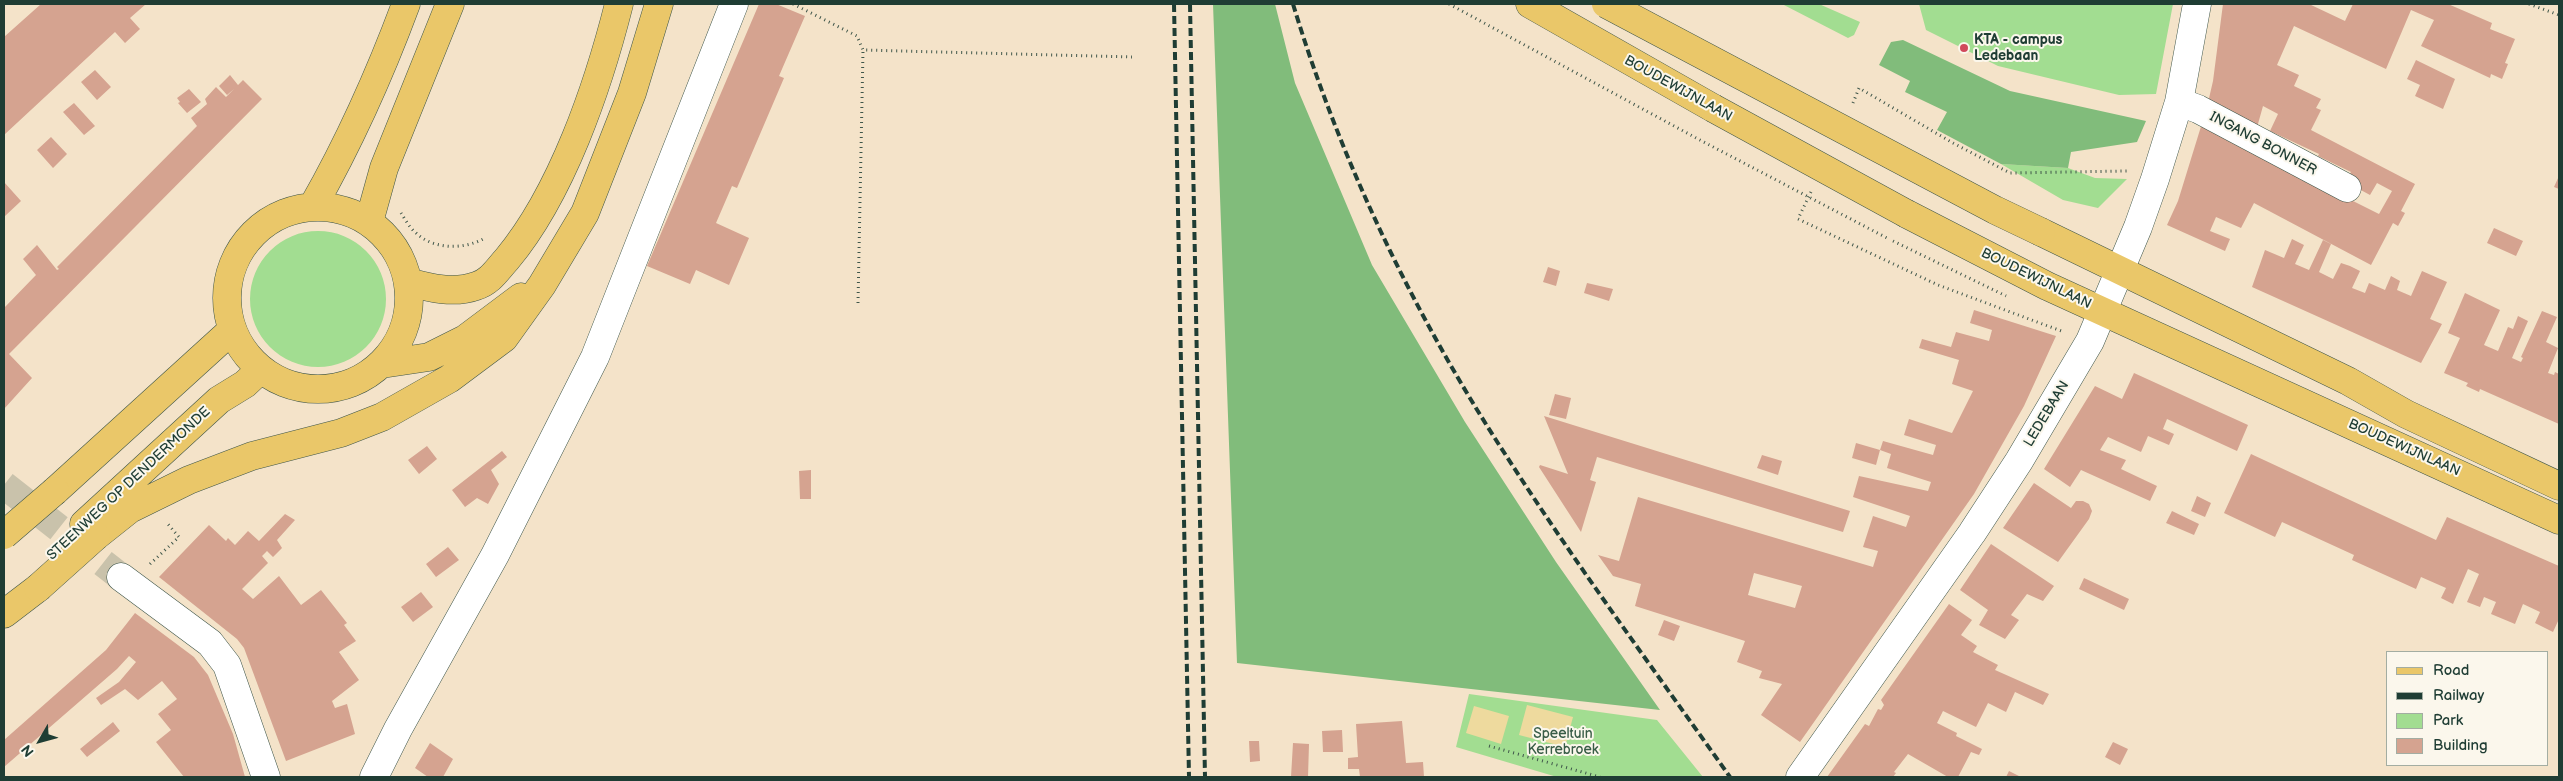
<!DOCTYPE html>
<style>
body{margin:0}
#map{position:relative;width:2563px;height:781px;overflow:hidden;background:#f4e3c9;font-family:"Balsamiq Sans",sans-serif}
canvas{display:block}
.frame{position:absolute;inset:0;border:5px solid #1f3d34;pointer-events:none}
.legend{position:absolute;left:2386px;top:651px;width:162px;height:115px;box-sizing:border-box;background:#fbf7ec;border:1px solid #a3ada2;margin:0;padding:6px 9px;list-style:none;font-size:15px;color:#1f3d34}
.legend li{display:flex;align-items:center;gap:10px;height:25px}
.legend b{width:25px;border:1px solid #a3ada2}
.north{position:absolute;left:15px;top:716px;width:50px;height:50px;-webkit-text-stroke:4px #fbf7ec;paint-order:stroke;rotate:232deg;font-size:14px;font-weight:700;line-height:20px;text-align:center;color:#1f3d34}
.north::after{content:'';display:block;margin:auto;width:18px;height:22px;background:#1f3d34;clip-path:polygon(50% 0,100% 100%,50% 72%,0 100%)}
</style>
<div id="map">
<canvas width="2563" height="781"></canvas>
<div class="frame"></div>
<ul class="legend">
<li><b style="height:6px;background:#eac769"></b>Road</li>
<li><b style="height:6px;background:#1f3d34"></b>Railway</li>
<li><b style="height:14px;background:#a2dd91"></b>Park</li>
<li><b style="height:14px;background:#d5a390"></b>Building</li>
</ul>
<div class="north">N</div>
</div>
<script>
const c = document.querySelector('canvas').getContext('2d');
c.lineJoin = 'round';
function fill(path, color) {
  c.fillStyle = color;
  c.fill(path, 'evenodd');
}
function stroke(path, color, width, dash) {
  c.strokeStyle = color;
  c.lineWidth = width;
  c.lineCap = dash ? 'butt' : 'round';
  c.setLineDash(dash || []);
  c.stroke(path);
}
function drawText(font, color, halo, rows, align = 'center') {
  c.font = font + ' "Balsamiq Sans",sans-serif';
  c.lineWidth = 4;
  c.setLineDash([]);
  c.textBaseline = 'middle';
  c.strokeStyle = halo;
  c.fillStyle = color;
  for (const [text, x, y, turn = 0] of rows) {
    c.save();
    c.translate(x, y);
    c.rotate((+turn || 0) * Math.PI / 180);
    c.textAlign = isNaN(turn) ? turn : align;
    if (halo) c.strokeText(text, 0, 0);
    c.fillText(text, 0, 0);
    c.restore();
  }
}
fill(new Path2D(`
 M1782 4H1819L1860 22 1854 35 1848 38Z
 M1919 4H2173L2156 94 2119 95 1998 66 1926 30Z
 M2001 164 2068 168 2095 178 2127 179 2098 208 2063 200Z
 M250 299a68 68 0 1 1 136 0a68 68 0 1 1-136 0Z
 M1469 694 1657 720 1703 777H1557L1456 747Z`), '#a2dd91');
fill(new Path2D(`
 M1213 4H1275L1295 83 1372 265 1465 422 1556 562 1660 710 1237 663Z
 M1903 40 2010 91 2146 121 2137 142 2071 152 2068 168 2001 164 1937 130 1947 112 1905 92 1910 81 1879 65 1891 42Z`), '#81bc7b');
fill(new Path2D(`
 M1527 705 1573 717 1565 747 1519 735Z
 M1474 706 1509 716 1501 744 1466 733Z`), '#eeda9e');
fill(new Path2D(`
 M41 4H146L130 18 140 29 125 43 115 32 4 135V37Z
 M759 4H776L805 16 779 76 784 78 737 188 732 186 716 223 749 238 729 285 696 270 690 284 647 266Z
 M2223 4H2309L2345 21 2353 4H2448L2492 23 2490 29 2515 39 2505 63 2508 64 2502 79 2491 74 2490 78 2421 46 2434 20 2411 10 2386 69 2294 26 2277 65 2299 75 2294 86 2321 99 2316 108 2321 110 2311 130 2415 184 2401 211 2405 213 2398 226 2393 223 2371 265 2254 203 2241 228 2216 217 2210 231 2230 239 2225 251 2167 225 2178 201 2207 107 2213 81ZM2263 106 2278 114 2270 131 2319 154 2318 156 2351 172 2346 182 2370 195 2377 183 2392 191 2379 214 2339 194 2256 131Z
 M2416 60 2455 79 2443 109 2415 96 2420 85 2407 79Z
 M95 70 111 87 97 100 81 82Z
 M230 75 238 85 243 80 262 99 9 354 32 378 4 409V308L36 275 23 259 37 245 57 270 59 269 57 267 197 126 191 118 207 104 205 99 216 87 226 97 234 89 227 95 219 86Z
 M189 89 201 102 187 113 178 103 180 102 177 98Z
 M74 103 95 126 84 135 63 112Z
 M51 137 67 154 53 168 37 150Z
 M2559 176V189L2554 187Z
 M4 182 21 201 4 217Z
 M2494 228 2523 241 2516 256 2487 243Z
 M2292 239 2304 245 2295 264 2309 270 2323 240 2331 244 2319 272 2333 279 2341 263 2350 266 2360 271 2352 288 2365 293 2369 283 2385 290 2391 276 2400 281 2397 290 2411 296 2422 271 2447 282 2430 319 2442 324 2421 363 2252 287 2265 250 2284 258Z
 M1548 267 1560 271 1556 286 1543 282Z
 M1587 283 1613 289 1609 301 1584 293Z
 M2465 293 2500 310 2484 345 2498 351 2508 327 2513 329 2518 316 2528 321 2512 358 2521 362 2523 358 2521 357 2542 311 2557 317 2546 342 2558 348 2548 373 2554 375 2555 372 2559 374V424L2480 389 2479 392 2466 386 2468 383 2444 373 2460 338 2448 333Z
 M1974 310 2056 336 2024 406 1974 494 1800 742 1761 715 1782 684 1759 678 1762 671 1737 662 1745 641 1635 606 1641 584 1613 576 1598 555 1619 561 1638 497 1873 567 1878 551 1863 547 1873 516 1906 527 1910 516 1853 497 1859 476 1928 491 1931 482 1887 468 1891 454 1880 450 1883 441 1933 455 1936 445 1904 435 1909 419 1952 433 1973 391 1952 384 1959 360 1919 348 1922 339 1951 347 1956 332 1989 341 1992 330 1970 323ZM1754 573 1802 586 1795 608 1748 595Z
 M2134 373 2248 425 2237 451 2167 419 2163 429 2174 434 2169 445 2148 436 2141 452 2108 437 2100 450 2126 460 2121 469 2157 486 2150 501 2081 470 2070 487 2044 469 2095 386 2122 399Z
 M1555 394 1571 398 1566 419 1549 415Z
 M1544 416 1850 511 1843 532 1597 457 1590 480 1596 482 1581 532 1539 467 1540 465 1568 474Z
 M1856 443 1880 450 1876 465 1852 458Z
 M427 446 437 459 419 474 408 460Z
 M502 451 507 457 491 470 499 484 488 504 477 498 465 507 452 490Z
 M2251 454 2436 540 2447 517 2559 566V619L2553 632 2535 623 2540 612 2523 604 2515 624 2491 614 2496 602 2484 597 2480 607 2467 602 2479 574 2468 569 2453 604 2441 598 2446 588 2421 577 2416 589 2352 560 2354 555 2282 522 2275 537 2224 513Z
 M1762 455 1782 461 1778 475 1757 468Z
 M811 470V499H800L799 471Z
 M2034 483 2071 508 2076 501H2083L2089 504 2092 511 2089 519 2058 562 2003 528Z
 M2197 496 2211 503 2205 517 2191 511Z
 M2172 511 2199 524 2194 535 2166 523Z
 M285 514 295 520 277 540 282 548 273 557 267 551 262 556 268 563 242 589 253 599 279 576 301 605 321 590 347 623 344 625 356 641 339 652 359 680 332 701 335 708 347 704 355 734 286 761 244 648 237 639 159 577 209 525 226 541 228 538 235 545 248 531 259 541Z
 M1991 544 2054 586 2043 601 2027 594 2011 615 2019 620 2005 639 1979 625 1988 610 1960 590Z
 M448 547 459 560 436 577 426 564Z
 M2084 578 2129 599 2124 610 2079 589Z
 M421 592 433 607 413 622 401 607Z
 M1949 604 1972 620 1961 635 1977 646 1973 652 1998 665 1995 670 2049 694 2043 705 2015 692 2006 712 1988 703 1976 727 1943 711 1937 723 1957 733 1956 736 1982 749 1979 755 1971 752 1958 777H1948L1908 754 1894 772 1896 773 1893 777H1827L1865 724 1869 726 1878 709 1881 710 1884 705 1881 700Z
 M135 613 194 657 208 675 233 734 245 777H184L156 742 171 730 158 714 177 699 162 681 138 700 125 689 101 705 96 698 119 682 136 662 129 656 117 669 4 767V740L106 650Z
 M1664 620 1680 626 1674 641 1658 635Z
 M1402 721 1406 763 1423 762 1424 777H1360L1359 769H1348V758L1358 757 1356 724Z
 M113 722 120 731 87 757 80 749Z
 M1342 730 1343 752H1323L1322 731Z
 M1249 741H1259L1260 761 1250 762Z
 M2113 742 2128 749 2120 765 2105 757Z
 M430 743 453 759 443 777H428L415 768Z
 M1293 743 1309 744 1308 777H1291Z
 M2009 771 2021 777H2006Z`), '#d5a390');
stroke(new Path2D(`
 M4 485 121 577`), '#c9c2ab', 28, [28, 14]);
const minor = new Path2D(`
 M2179 102 2198 109 2347 188
 M121 577 210 643 227 665 266 777
 M374 777 398 729 495 555 595 357 734 4
 M1800 777 1972 533 2019 461 2090 341 2138 227 2155 179 2179 102 2197 4`);
const major = new Path2D(`
 M1530 4 1713 108
 M313 206C350 141 380 74 406 4
 M227 298a91 91 0 1 1 182 0a91 91 0 1 1-182 0Z
 M1907 214 2047 286 2559 520
 M369 222 384 168 450 4
 M2041 232 2348 381 2406 414 2559 486
 M408 282C430 288 454 294 476 286 490 282 497 270 507 259 562 193 598 87 619 4
 M382 364 429 357 465 339 521 297
 M55 491 232 330
 M84 524 219 400 245 384 261 369
 M96 536 130 509 189 480 252 456 341 433 382 417 449 379 504 338 542 285 585 213 632 93 659 4
 M4 614 38 588`);
stroke(minor, '#3f564a', 29);
stroke(major, '#3f564a', 29);
stroke(new Path2D(`
 M793 4 857 36 863 50 1132 57
 M2529 4 2559 15
 M1853 103 1859 88 1953 143 2010 173 2127 171
 M1811 192 1798 219 1938 285 2064 332
 M401 213C405 219 409 227 415 232 433 250 464 250 485 238
 M858 303 863 50
 M150 564 179 537 167 523
 M1489 746 1600 777`), '#3f564a', 3, [1, 4]);
stroke(minor, '#fff', 28);
stroke(major, '#eac769', 28);
stroke(new Path2D(`
 M1174 4 1189 777
 M1190 4 1205 777
 M1293 4C1341 163 1416 318 1507 457 1577 566 1655 671 1730 777`), '#1f3d34', 4, [8, 4]);
const majorBridge = new Path2D(`
 M1606 4 1995 210 2041 232
 M1713 108 1907 214
 M4 535 55 491
 M38 588 96 536`);
stroke(majorBridge, '#3f564a', 29, []);
stroke(new Path2D(`
 M1449 4 1698 139 1887 238
 M1893 241 2006 296`), '#3f564a', 3, [1, 4]);
stroke(majorBridge, '#eac769', 28);
for (const [x, y, r, color] of [
 [1964,48,5,"#d1495b"]
]) {
  const dot = new Path2D();
  dot.arc(x, y, r, 0, 2 * Math.PI);
  c.fillStyle = color;
  c.fill(dot);
  stroke(dot, '#fbf7ec', 2);
}
drawText('bold 14px', '#1f3d34', '#fbf7ec', [
 ["KTA - campus",1974,40],
 ["Ledebaan",1974,56]
], 'left');
drawText('14px', '#1f3d34', '#fbf7ec', [
 ["BOUDEWIJNLAAN",1678,89,29],
 ["INGANG BONNER",2263,144,28],
 ["BOUDEWIJNLAAN",2036,279,26],
 ["LEDEBAAN",2047,414,-59],
 ["BOUDEWIJNLAAN",2404,448,24],
 ["STEENWEG OP DENDERMONDE",129,484,-43]
]);
drawText('14px', '#395d47', '#fbf7ec', [
 ["Speeltuin",1563,734],
 ["Kerrebroek",1563,750]
]);
</script>
